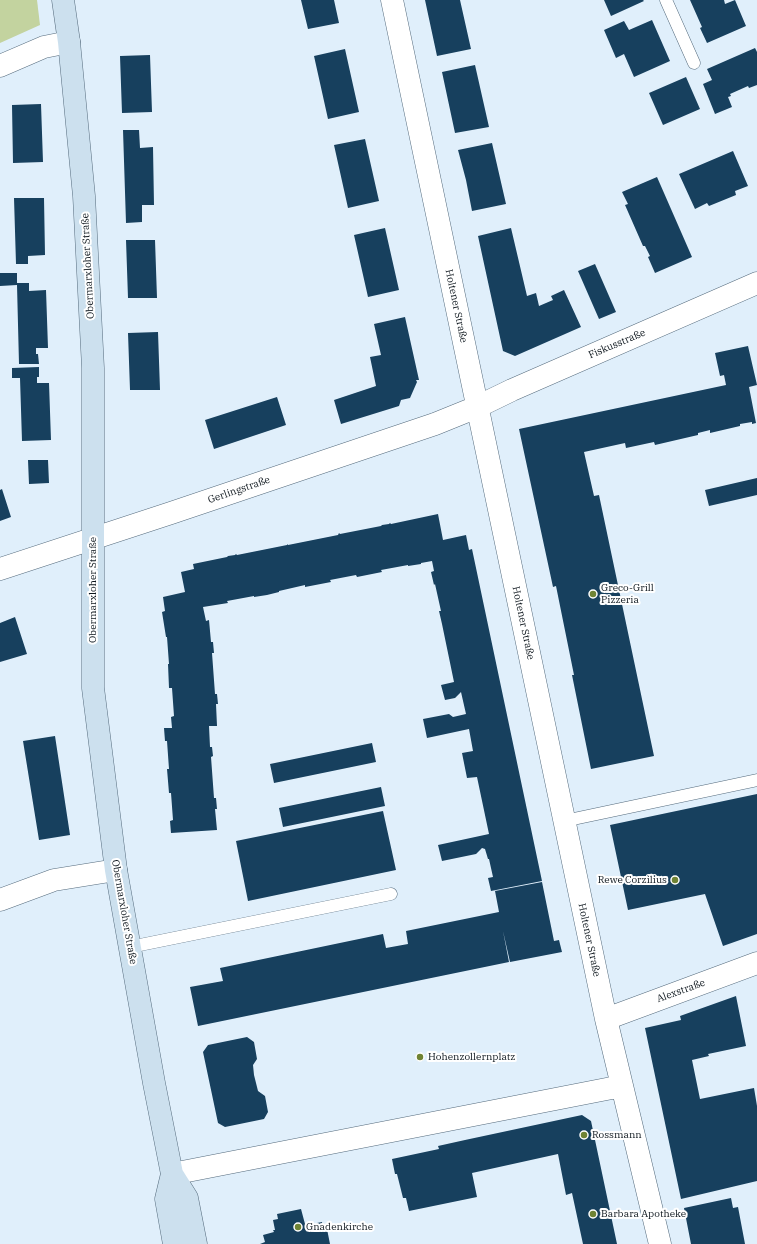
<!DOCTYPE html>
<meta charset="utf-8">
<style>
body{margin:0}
canvas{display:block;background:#e0effb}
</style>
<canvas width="757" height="1244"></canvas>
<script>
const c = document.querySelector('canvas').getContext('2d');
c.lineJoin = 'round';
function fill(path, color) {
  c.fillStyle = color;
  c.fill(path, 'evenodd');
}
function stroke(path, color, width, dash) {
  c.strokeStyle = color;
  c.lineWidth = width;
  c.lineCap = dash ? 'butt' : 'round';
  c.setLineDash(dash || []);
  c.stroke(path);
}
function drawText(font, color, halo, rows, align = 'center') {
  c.font = font + ' "IBM Plex Serif",serif';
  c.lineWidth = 4;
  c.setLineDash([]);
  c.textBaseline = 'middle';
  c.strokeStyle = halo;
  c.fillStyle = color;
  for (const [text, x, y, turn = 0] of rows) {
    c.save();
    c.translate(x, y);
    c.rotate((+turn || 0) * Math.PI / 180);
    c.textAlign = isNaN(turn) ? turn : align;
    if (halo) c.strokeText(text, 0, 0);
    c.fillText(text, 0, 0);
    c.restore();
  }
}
fill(new Path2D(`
 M0 0H37L40 25 0 43Z`), '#c3d39f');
fill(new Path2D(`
 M301 0H334L339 23 308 29Z
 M425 0H460L471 49 437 56Z
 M604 0H643L644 1 611 16Z
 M690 0H724L725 4 735 0 746 26 707 43 700 28 702 27Z
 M652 20 670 61 634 77 624 54 616 58 604 30 624 21 629 30Z
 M755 48 757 52V85L749 88 748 86 730 94 731 96 728 97 732 107 715 114 703 84 712 80 707 69Z
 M345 49 359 112 328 119 314 56Z
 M150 55 152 112 122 113 120 56Z
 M475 65 489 127 455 133 442 72Z
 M686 77 700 109 663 125 649 93Z
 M41 104 43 162 13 163 12 105Z
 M123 130H139L140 148 153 147 154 205H142V222L126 223Z
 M365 139 379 201 348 208 334 145Z
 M492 143 506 204 472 211 466 180 458 150Z
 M733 151 748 186 735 191 736 195 709 206 707 203 695 209 679 174Z
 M657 177 692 257 655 273 648 257 650 256 645 246H643L625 205 628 204 622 192Z
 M14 198H44L45 255 28 256V264H16Z
 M385 228 399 290 368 297 354 235Z
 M511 228 527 296 536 293 539 306 553 300 551 296 564 290 581 327 515 356 503 351 478 236Z
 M126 240H155L157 298H128Z
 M595 264 616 312 599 319 578 271Z
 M0 273H17V283H29V291L46 290 48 348H36V354H38L39 364H19L17 285 0 286Z
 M405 317 419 380H416L417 382 410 398 401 400 399 406 341 424 334 400 376 386 370 357 381 355 374 324Z
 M158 332 160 390H130L128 333Z
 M748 346 757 385 749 387 756 423 752 424V422L740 424V426L710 433V430L698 433V435L655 445 654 442 626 448 625 443 584 452 594 496 599 495 654 756 591 769 572 675H574L556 586 553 587 519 429 726 385 724 375 720 376 715 353Z
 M39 367V377H37V383H49L51 440 22 441 20 378H12V368Z
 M277 397 286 425 214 449 205 420Z
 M28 460H48L49 483 29 484Z
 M757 478V495L709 506 705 490Z
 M2 489 11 517 0 521V490Z
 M438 514 443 540 466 535 469 550 472 549 542 881 491 891 488 878 493 877 489 859H488L485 849 482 848 476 854 442 861 438 845 489 834 477 777 467 778 462 753 473 751 469 729 427 738 423 719 449 714 453 717 466 714 461 692 455 698 445 700 441 685 454 682 442 624 439 611H441L435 584 434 585 431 572 434 571 432 561 421 563V564L408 566V565L381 570 382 572 357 577 356 575 330 580 331 582 305 587V585L279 591V592L267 595 254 597V596L227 601 228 603 203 607 206 621 209 620 211 642H213L214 653H212L215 694H217L218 704H216L217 726H209L210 747H212L213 756 211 757 214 798H216L217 809H215L217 830 171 833 170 821 173 820 171 793H169L167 769H169L167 741H165L164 728H172L171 717 174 716 172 688H169L168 664H169L167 637H166L162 612 165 611 163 597 185 592 181 572 194 569 193 564 227 557 228 556 235 555 236 554 237 555 287 545V544L288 545 338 535 339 533 340 534 381 526 382 525 389 524 390 523 391 524Z
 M15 617 27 654 0 662V623Z
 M55 736 70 835 39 840 23 741Z
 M372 743 376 762 274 783 270 764Z
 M381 787 385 806 283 827 279 808Z
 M757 794V934L723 946 705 894 628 910 610 825Z
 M383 811 396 870 248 901 236 841Z
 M542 882 554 941 559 940 562 952 510 962 503 931 509 962 198 1026 190 987 223 981 220 968 383 934 386 948 408 944 406 931 499 912 495 891Z
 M736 996 746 1046 708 1054 709 1056 692 1060 700 1099 754 1088 757 1106V1181L681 1199 645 1028 681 1020 680 1016Z
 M247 1037 254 1042 257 1059 253 1065 254 1075 258 1091 265 1096 268 1112 264 1119 225 1127 218 1123 203 1052 208 1045Z
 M582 1115 591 1121 617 1244H583L572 1193 566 1195 558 1154 472 1173 477 1197 409 1211 406 1198H403L397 1174H395L392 1159 439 1149 438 1146 465 1140Z
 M731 1198 733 1208 738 1207 745 1244H691L684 1208Z
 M301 1209 305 1224 312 1222V1224L322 1222 323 1230 327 1229 330 1244H260L265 1242 263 1235 274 1232 273 1230H275L273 1220 278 1219 277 1214Z`), '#17405e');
const lane = new Path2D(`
 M666 0 694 63
 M564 821 757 780
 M130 947 391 894`);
const street = new Path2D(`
 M392 0 606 1019 660 1244
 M0 66 44 47 69 42
 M0 569 171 513 435 424 477 407 512 390 757 283
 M0 900 54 880 116 870
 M606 1019 757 963
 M172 1174 622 1086`);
const secondary = new Path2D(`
 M63 0 69 42 84 196 93 368V688L116 870 154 1083 172 1174 187 1198 196 1244
 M172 1174 166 1199 174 1244`);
stroke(lane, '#556b7d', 13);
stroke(street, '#556b7d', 23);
stroke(secondary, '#556b7d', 23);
stroke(lane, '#fff', 12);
stroke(street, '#fff', 22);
stroke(secondary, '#cce0ee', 22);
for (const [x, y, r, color] of [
 [593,594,4,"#6f8334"],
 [675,880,4,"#6f8334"],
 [420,1057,4,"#6f8334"],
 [584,1135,4,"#6f8334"],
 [593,1214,4,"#6f8334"],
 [298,1227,4,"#6f8334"]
]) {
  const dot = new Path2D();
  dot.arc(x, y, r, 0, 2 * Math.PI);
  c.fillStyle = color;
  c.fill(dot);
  stroke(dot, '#fff', 1.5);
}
drawText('10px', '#0c151c', '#fff', [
 ["Obermarxloher Straße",88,266,-93],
 ["Holtener Straße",456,306,78],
 ["Fiskusstraße",617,344,-23],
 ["Gerlingstraße",239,490,-19],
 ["Obermarxloher Straße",93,590,-90],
 ["Holtener Straße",523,623,78],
 ["Obermarxloher Straße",124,912,80],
 ["Holtener Straße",589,940,78],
 ["Alexstraße",681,991,-20]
]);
drawText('10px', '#0c151c', '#fff', [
 ["Greco-Grill",601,588],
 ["Pizzeria",601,600],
 ["Rewe Corzilius",667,880,"right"],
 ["Hohenzollernplatz",428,1057],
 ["Rossmann",592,1135],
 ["Barbara Apotheke",601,1214],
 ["Gnadenkirche",306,1227]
], 'left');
</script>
